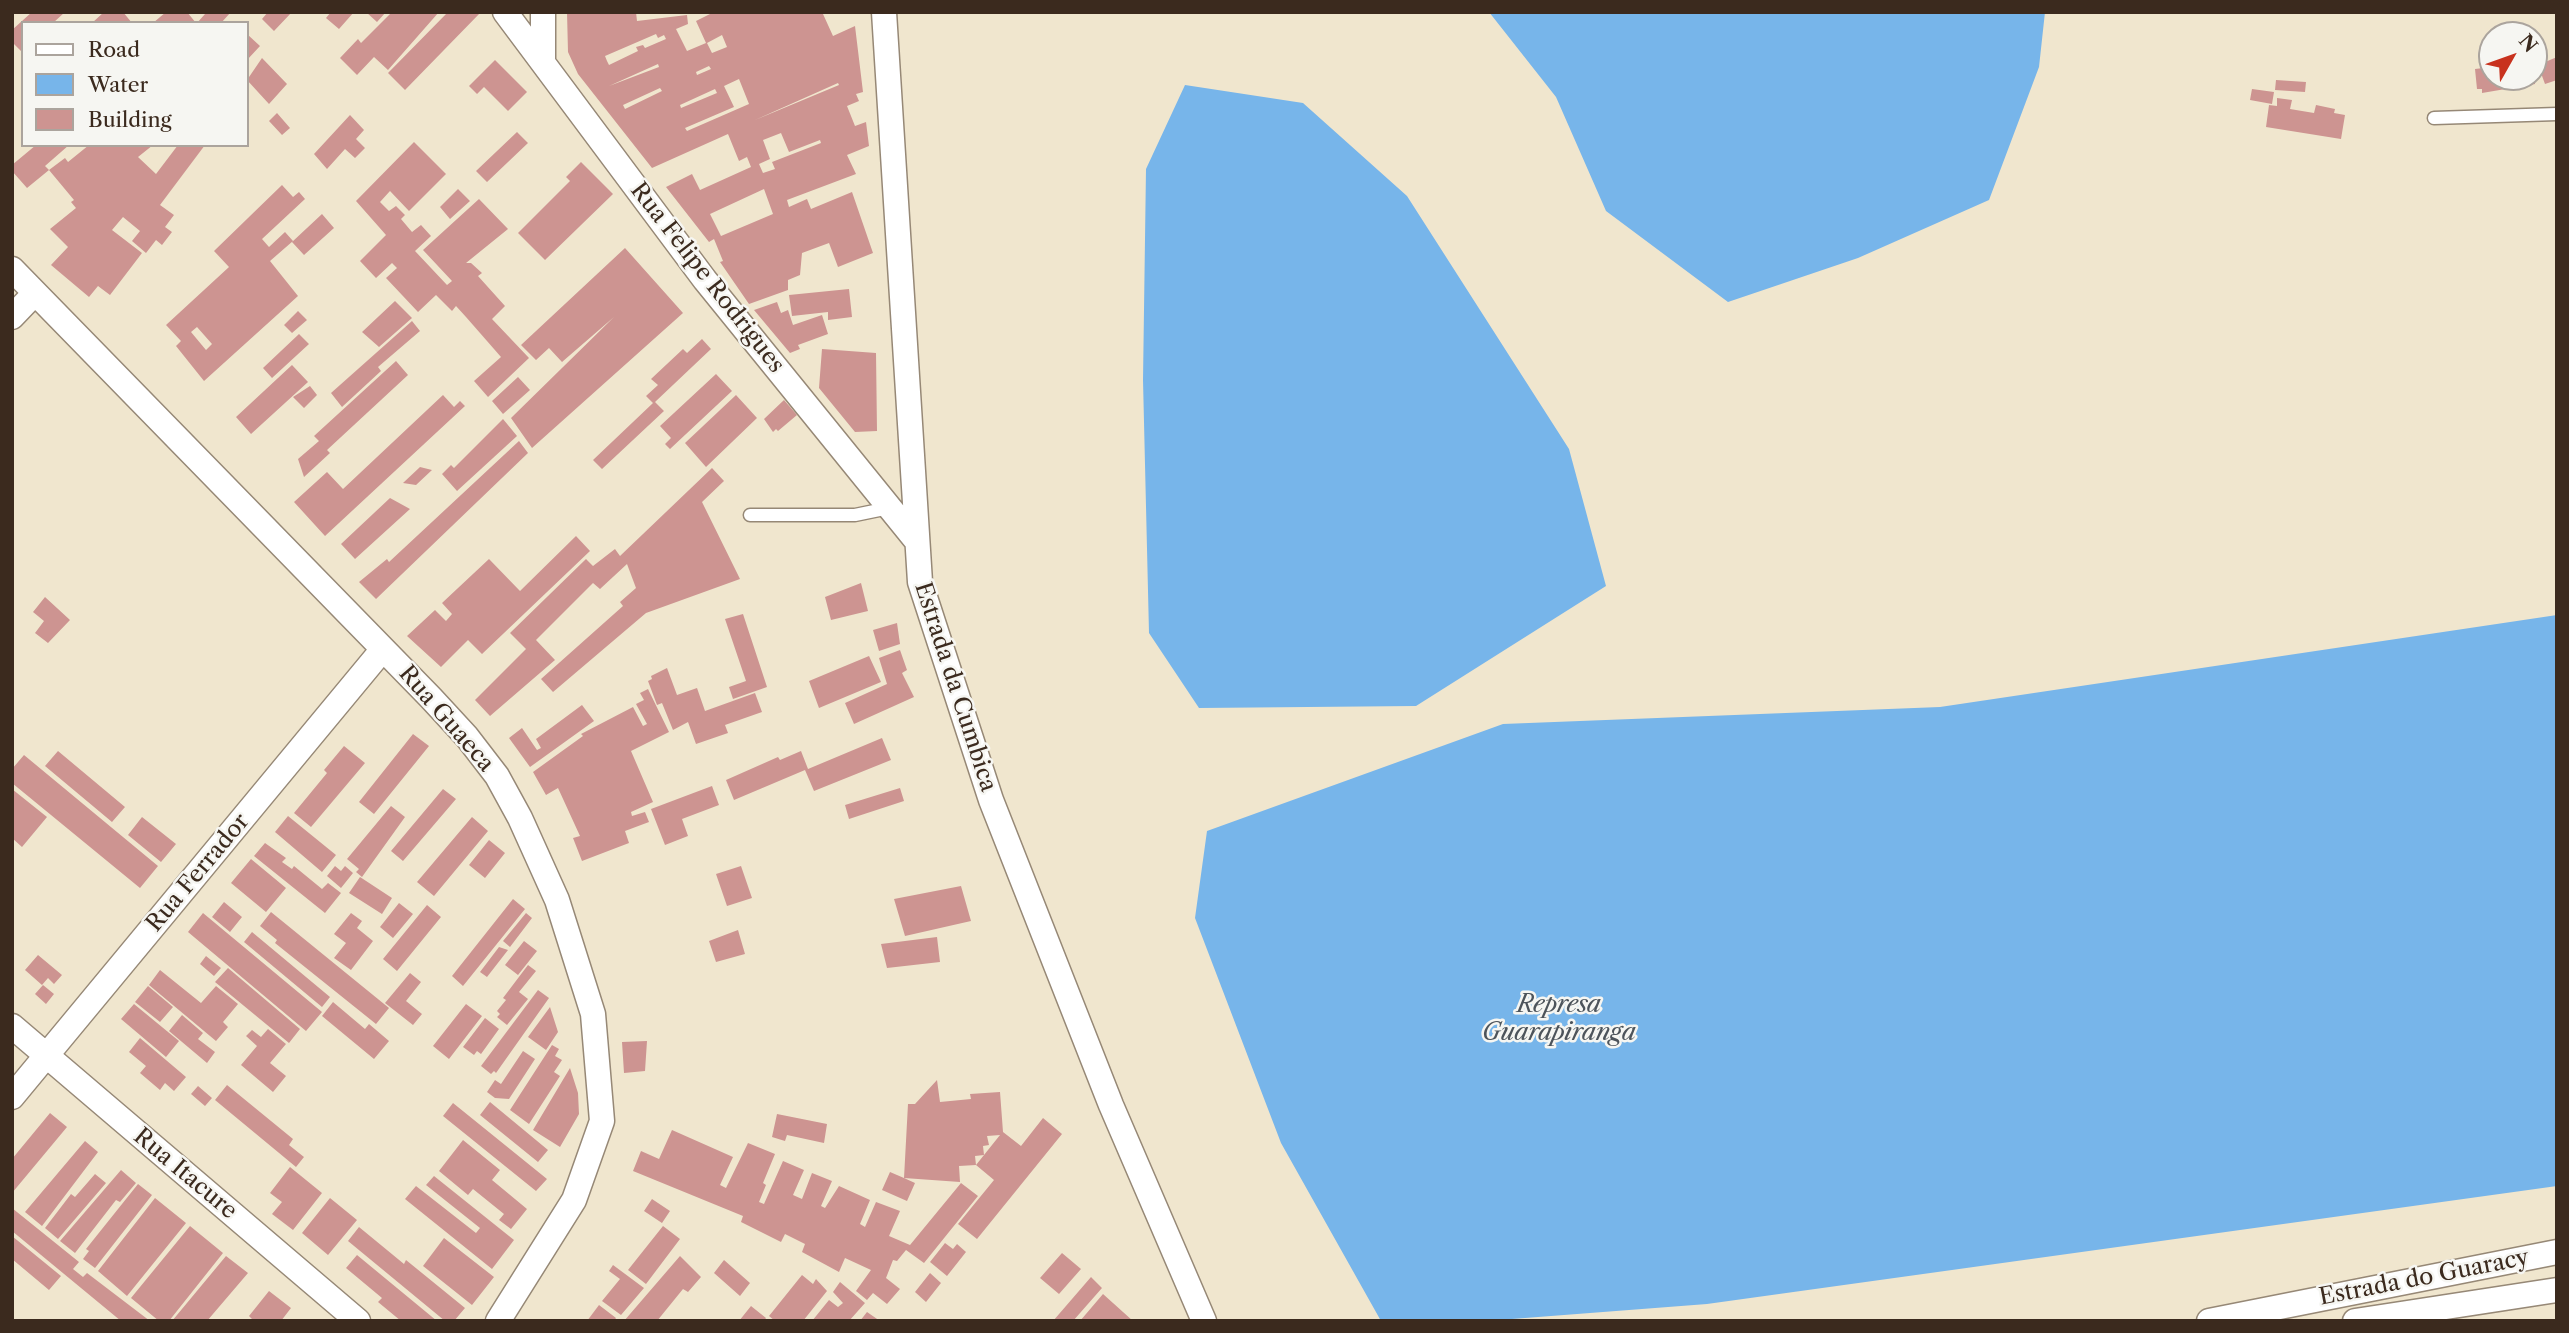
<!DOCTYPE html>
<style>
body{margin:0}
#map{position:relative;width:2569px;height:1333px;overflow:hidden;background:#f0e6ce;font-family:"Libre Caslon Text",serif}
canvas{display:block}
.frame{position:absolute;inset:0;border:14px solid #3b2a1e;pointer-events:none}
.legend{position:absolute;left:21px;top:21px;width:228px;height:126px;box-sizing:border-box;background:#f6f6f2;border:2px solid #aba49d;margin:0;padding:9px 12px;list-style:none;font-size:21px;color:#3b2a1e}
.legend li{display:flex;align-items:center;gap:14px;height:35px}
.legend b{width:35px;border:2px solid #aba49d}
.north{position:absolute;left:2478px;top:21px;width:70px;height:70px;box-sizing:border-box;background:#f6f6f2;border:2px solid #aba49d;border-radius:50%;rotate:50deg;font-size:19px;font-weight:700;line-height:28px;text-align:center;color:#3b2a1e}
.north::after{content:'';display:block;margin:auto;width:24px;height:32px;background:#c8321e;clip-path:polygon(50% 0,100% 100%,50% 72%,0 100%)}
</style>
<div id="map">
<canvas width="2569" height="1333"></canvas>
<div class="frame"></div>
<ul class="legend">
<li><b style="height:9px;background:#fff"></b>Road</li>
<li><b style="height:19px;background:#77b5ea"></b>Water</li>
<li><b style="height:19px;background:#cd9491"></b>Building</li>
</ul>
<div class="north">N</div>
</div>
<script>
const c = document.querySelector('canvas').getContext('2d');
c.lineJoin = 'round';
function fill(path, color) {
  c.fillStyle = color;
  c.fill(path, 'evenodd');
}
function stroke(path, color, width, dash) {
  c.strokeStyle = color;
  c.lineWidth = width;
  c.lineCap = dash ? 'butt' : 'round';
  c.setLineDash(dash || []);
  c.stroke(path);
}
function drawText(font, color, halo, rows, align = 'center') {
  c.font = font + ' "Libre Caslon Text",serif';
  c.lineWidth = 5;
  c.setLineDash([]);
  c.textBaseline = 'middle';
  c.strokeStyle = halo;
  c.fillStyle = color;
  for (const [text, x, y, turn = 0] of rows) {
    c.save();
    c.translate(x, y);
    c.rotate((+turn || 0) * Math.PI / 180);
    c.textAlign = isNaN(turn) ? turn : align;
    if (halo) c.strokeText(text, 0, 0);
    c.fillText(text, 0, 0);
    c.restore();
  }
}
fill(new Path2D(`
 M1489 12H2045L2039 67 1989 200 1858 258 1728 302 1606 211 1556 97Z
 M1185 85 1303 103 1407 196 1569 449 1606 586 1416 706 1199 708 1149 633 1143 380 1146 169Z
 M2557 615V1186L1707 1304 1486 1321H1381L1281 1143 1195 918 1207 831 1503 724 1940 707Z`), '#77b5ea');
fill(new Path2D(`
 M32 12H65L53 23H23L21 51 12 42V30Z
 M104 12H123L132 23H92Z
 M166 12H187L196 23H153Z
 M203 12H231L221 23H197L205 14Z
 M268 12H292L274 31 262 19Z
 M331 12H354L339 29 326 18Z
 M366 12H386L377 22Z
 M392 12H439L388 70 374 57 357 75 340 58 358 39 361 43Z
 M448 12H481L405 90 388 73Z
 M567 12H636L637 21 687 15 688 24 676 29 687 51 706 43 696 21 714 12H827L823 14 833 36 855 26 863 92 856 94 859 101 847 106 855 126 866 122 869 146 847 155 856 174 787 200 789 207 807 199 811 209 852 192 873 253 838 267 829 243 802 253 800 275 788 280V290L749 304 720 262 723 261 714 239 709 242 666 187 692 174 700 190 751 167 747 157 739 161 728 134 652 168 578 74 568 52ZM656 34 658 38 664 35 666 39 645 48 643 45 636 47 638 51 609 65 607 61 605 56ZM722 35 727 47 712 53 707 43ZM658 64 659 67 609 86ZM709 66 711 69 697 75 696 72ZM739 79 749 104 687 131 685 128 734 107 724 86ZM838 83 839 85 755 120ZM660 88 662 91 625 109 623 105ZM715 89 717 93 681 108 680 105ZM781 133 789 152 820 140 821 143 772 162 775 169 763 173 759 164 770 159 763 140ZM764 189 773 214 721 236 710 214Z
 M247 34 260 46 247 60Z
 M2557 57V80L2545 84 2538 65Z
 M262 58 287 84 269 104 247 80Z
 M495 60 527 92 508 111 484 87 477 94 469 86Z
 M2492 67V77H2535V84L2482 93V89H2477L2475 69Z
 M2276 80 2306 82 2305 92 2275 90Z
 M2252 89 2274 92 2272 104 2250 100Z
 M2277 98 2292 100 2290 109 2314 113 2316 105 2335 109 2334 113 2345 115 2341 139 2266 127 2269 105 2277 106Z
 M277 113 290 128 282 135 269 121Z
 M350 115 364 130 356 139 365 148 355 158 345 149 327 169 314 154Z
 M517 132 528 143 487 182 476 171Z
 M414 142 446 174 409 211 390 191 380 202 389 211 396 206 405 215 401 219 412 232 421 225 431 236 415 251 447 285 452 281 423 250 479 199 508 229 466 263H471L482 273 478 276 505 306 492 319 529 358 488 397 474 381 501 357 466 317 456 306 452 311 436 295 418 312 386 278 397 268 392 263 376 278 360 261 386 235 356 201Z
 M36 145H69L45 166 49 170 27 188 12 171V165Z
 M89 145H153L138 157 156 174 178 145H205L160 205 174 215 165 227 172 232 162 245 156 240 146 253 132 241 140 231 123 217 112 230 142 253 110 295 98 286 89 297 51 265 68 247 50 229 76 208 71 202 74 200 49 170 65 158 68 162Z
 M581 162 613 194 545 260 518 233 570 181 566 177Z
 M282 185 293 197 299 192 305 199 262 239 269 247 285 232 293 241 270 261 298 296 204 381 176 346 181 341 166 325 229 267 214 251ZM197 327 212 344 206 350 191 332Z
 M458 189 470 201 450 219 440 207Z
 M322 214 334 228 304 255 292 242Z
 M625 248 683 313 532 448 511 418 614 317 562 362 549 348 536 360 521 345Z
 M849 289 852 317 828 320V312L792 316 789 295Z
 M395 301 412 318 379 347 362 332Z
 M777 302 781 313 788 310 793 325 822 315 828 334 798 345 800 349 790 353 754 310Z
 M298 311 307 320 292 333 284 325Z
 M412 321 420 331 378 367 381 371 342 407 331 393Z
 M299 334 309 344 272 378 263 368Z
 M702 339 711 349 655 402 664 411 602 469 593 460 653 403 646 396 658 385 651 379 683 349 687 353Z
 M822 349 876 353 877 431 855 432 819 388Z
 M396 361 408 375 327 450 330 453 304 477 298 459 319 441 314 436Z
 M292 365 308 382 251 434 236 417Z
 M716 374 732 391 670 449 665 444 671 438 660 426Z
 M518 377 530 390 503 414 492 401Z
 M310 386 317 395 304 408 293 397Z
 M443 395 454 407 460 401 465 406 325 536 294 502 327 472 343 489Z
 M736 395 757 418 706 467 685 443Z
 M784 400 797 415 778 431 776 429 773 432 764 419Z
 M503 419 517 436 457 491 442 474 451 465 454 468Z
 M519 441 528 453 376 599 359 582 387 559 389 562Z
 M420 467 432 470 416 485 403 483Z
 M712 468 724 481 702 502 740 579 646 613 553 692 541 679 623 606 620 602 636 588 627 564 600 589 593 583 536 640 555 660 490 716 475 700 526 649 510 633 586 559 593 566 615 549 620 556Z
 M390 498 410 509 355 559 341 544Z
 M576 536 590 551 482 654 468 640 441 667 407 636 435 610 446 621 452 614 442 603 489 559 520 591Z
 M861 583 868 611 831 620 825 597Z
 M45 597 70 620 48 643 35 633 44 621 33 612Z
 M743 614 767 687 733 699 729 687 746 681 725 619Z
 M897 623 900 644 879 651 873 630Z
 M900 650 907 670 902 673 914 697 854 724 845 703 887 684 879 658Z
 M869 656 881 682 819 708 809 681Z
 M667 668 677 695 697 688 705 711 755 693 762 712 725 725 728 733 696 744 688 722 673 730 662 703 657 705 648 681 652 679 651 676Z
 M648 689 669 732 631 751 653 802 631 812 632 816 645 812 649 822 625 831 629 843 582 861 573 838 580 836 558 788 546 795 533 772 583 736 581 734 633 707 643 726 647 724 636 704 644 700 640 693Z
 M582 705 594 721 530 767 509 738 522 728 537 750 541 748 536 739Z
 M413 734 429 746 374 814 359 802Z
 M882 738 891 760 814 791 805 770 734 800 726 780 778 757 780 760 801 751 808 769Z
 M344 746 365 763 311 827 294 813 327 773 324 770Z
 M58 751 125 807 112 822 45 766Z
 M24 755 158 866 140 888 12 783V769Z
 M712 786 719 805 682 819 688 836 665 845 651 809Z
 M900 788 904 801 849 819 845 805Z
 M12 789 47 817 22 847 12 838Z
 M443 789 456 799 403 861 391 851Z
 M391 806 405 817 362 877 356 872 359 869 347 859Z
 M288 816 336 855 322 872 275 832Z
 M142 817 176 844 161 862 128 835Z
 M472 817 488 831 434 896 417 882Z
 M489 840 505 853 485 878 469 865Z
 M265 843 286 858 282 862 292 869 294 866 322 889 328 883 341 893 325 913 254 856Z
 M251 859 286 888 266 912 231 883Z
 M335 866 341 871 345 866 353 873 341 888 327 876Z
 M741 866 752 898 727 906 716 874Z
 M360 877 392 898 382 914 349 893Z
 M961 886 971 921 905 936 894 899Z
 M513 899 525 909 463 986 452 976Z
 M224 902 242 917 230 932 212 917Z
 M399 903 413 914 393 938 380 927Z
 M427 905 441 917 397 971 383 959Z
 M271 912 389 1008 376 1024 275 943 277 940 260 926Z
 M203 913 322 1012 306 1031 188 932Z
 M351 913 362 921 357 928 373 941 351 970 334 958 346 943 334 934Z
 M526 913 532 918 510 947 503 941Z
 M738 930 745 954 716 962 709 941Z
 M252 932 330 997 322 1007 244 942Z
 M937 937 940 962 887 968 881 944Z
 M524 941 537 951 518 975 505 965Z
 M499 947 508 950 487 977 480 972Z
 M38 955 62 975 54 984 48 978 42 985 25 970Z
 M206 956 221 968 214 976 200 964Z
 M528 965 536 971 519 992 528 999 507 1025 497 1017 500 1014 497 1011 506 1000 503 998Z
 M228 968 300 1029 289 1043 215 982Z
 M160 970 201 1003 216 986 238 1004 223 1022 228 1027 216 1041 149 985Z
 M410 973 421 982 406 1001 422 1014 413 1025 385 1003Z
 M43 985 54 994 46 1004 35 994Z
 M148 986 173 1007 160 1022 135 1002Z
 M538 990 549 998 496 1073 494 1071 491 1074 481 1066Z
 M333 1002 365 1029 369 1024 389 1041 374 1059 322 1016Z
 M134 1004 179 1041 166 1057 121 1019Z
 M466 1004 482 1016 449 1059 433 1046Z
 M550 1007 558 1032 546 1050 528 1037Z
 M182 1015 203 1033 198 1039 215 1052 207 1063 169 1031Z
 M485 1018 499 1029 481 1054 477 1051 474 1055 463 1047Z
 M268 1029 286 1044 270 1063 286 1076 273 1092 241 1065 257 1046 246 1036 252 1030 261 1037Z
 M140 1038 186 1077 174 1091 165 1083 160 1090 140 1073 146 1066 129 1052Z
 M647 1041 645 1071 624 1073 622 1042Z
 M552 1045 559 1049 555 1056 562 1060 554 1072 560 1076 529 1124 510 1110Z
 M523 1051 535 1059 509 1099 495 1098 487 1092 495 1080 501 1084Z
 M570 1068 578 1093 579 1114 560 1147 533 1130Z
 M937 1080 940 1102 971 1099 970 1094 1000 1092 1003 1132 1021 1146 1043 1118 1062 1134 977 1239 958 1224 994 1180 976 1165 1000 1135 987 1136 989 1145 983 1146 984 1155 975 1156 976 1165 959 1166 960 1182 904 1178 915 1183 907 1201 882 1190 890 1172 904 1178 908 1104H915Z
 M227 1085 293 1139 289 1145 304 1157 296 1167 215 1100Z
 M198 1086 212 1098 205 1106 191 1094Z
 M490 1102 548 1150 538 1162 480 1115Z
 M453 1103 547 1179 536 1191 443 1116Z
 M50 1113 67 1127 12 1193V1159Z
 M777 1114 827 1124 824 1143 787 1135 785 1141 772 1137Z
 M672 1130 733 1157 720 1185 726 1188 748 1143 775 1154 763 1183 766 1185 759 1202 764 1204 783 1161 804 1170 793 1195 802 1199 812 1173 832 1181 821 1206 825 1208 839 1186 870 1200 860 1224 865 1227 876 1202 900 1211 889 1236 910 1245 961 1183 978 1196 924 1263 906 1250 897 1261 893 1260 886 1278 900 1289 887 1304 873 1293 867 1300 856 1291 871 1270 845 1258 839 1272 802 1252 805 1244 785 1234 781 1242 741 1222 743 1216 633 1171 641 1151 659 1159Z
 M463 1140 500 1170 492 1180 527 1209 511 1229 499 1220 504 1214 473 1189 468 1195 439 1171Z
 M85 1141 98 1152 42 1226 25 1212Z
 M290 1167 322 1193 293 1230 272 1214 282 1202 270 1193Z
 M121 1170 136 1183 120 1202 116 1200 75 1253 60 1241Z
 M95 1174 106 1183 58 1239 45 1228 71 1194 75 1197Z
 M434 1176 514 1240 492 1269 405 1199 416 1186 476 1233 480 1228 426 1185Z
 M138 1184 152 1195 95 1268 83 1259 89 1251 86 1249Z
 M155 1198 186 1223 127 1296 98 1271Z
 M330 1198 357 1220 328 1255 302 1233Z
 M652 1199 670 1211 662 1223 644 1211Z
 M12 1208 79 1262 73 1269 83 1277 87 1273 150 1321H121L12 1231Z
 M190 1226 223 1253 169 1321H159L131 1298Z
 M663 1226 680 1239 646 1284 628 1270Z
 M359 1227 404 1264 406 1260 465 1308 454 1321H445L348 1241Z
 M12 1236 61 1276 49 1290 12 1259Z
 M444 1238 494 1277 472 1305 423 1266Z
 M945 1243 953 1249 957 1244 966 1252 947 1276 930 1262Z
 M1062 1253 1081 1269 1059 1294 1040 1278Z
 M357 1255 437 1321H401L378 1302 382 1298 346 1268Z
 M226 1256 248 1273 207 1321H172Z
 M680 1256 701 1277 688 1292 683 1289 657 1321H624Z
 M724 1260 750 1283 740 1296 714 1273Z
 M613 1265 644 1288 621 1315 602 1301 620 1279 609 1271Z
 M930 1273 941 1283 926 1302 915 1292Z
 M802 1275 813 1284 816 1279 827 1291 803 1321H775L769 1316Z
 M1091 1277 1102 1288 1073 1321H1053Z
 M840 1282 865 1303 849 1321H812L829 1300 838 1307 843 1303 833 1292Z
 M269 1291 291 1308 281 1321H254L249 1316Z
 M1103 1294 1133 1321H1080Z
 M599 1305 616 1318 614 1321H587Z
 M751 1306 766 1318 764 1321H739Z
 M867 1312 880 1321H860Z`), '#cd9491');
const lane = new Path2D(`
 M2434 118 2557 114
 M750 515H855L889 508`);
const street = new Path2D(`
 M505 12 705 280 915 539
 M543 12V62
 M884 12 920 582 991 800 1111 1105 1204 1321
 M12 269 431 698 467 737 497 776 520 818 557 900 593 1014 602 1121 574 1200 498 1321
 M12 317 35 293
 M12 1026 358 1321
 M12 1097 383 649
 M2209 1321 2557 1252
 M2355 1321 2557 1290`);
stroke(lane, '#968876', 15);
stroke(street, '#968876', 27);
stroke(lane, '#fff', 12);
stroke(street, '#fff', 24);
drawText('23px', '#3b2a1e', '#f6f6f2', [
 ["Rua Felipe Rodrigues",707,278,52],
 ["Estrada da Cumbica",955,687,72],
 ["Rua Guaeca",446,719,49],
 ["Rua Ferrador",198,873,-50],
 ["Rua Itacure",185,1174,40],
 ["Estrada do Guaracy",2424,1278,-11]
]);
drawText('italic 24px', '#4d545b', '#f6f6f2', [
 ["Represa",1559,1005],
 ["Guarapiranga",1559,1033]
]);
</script>
